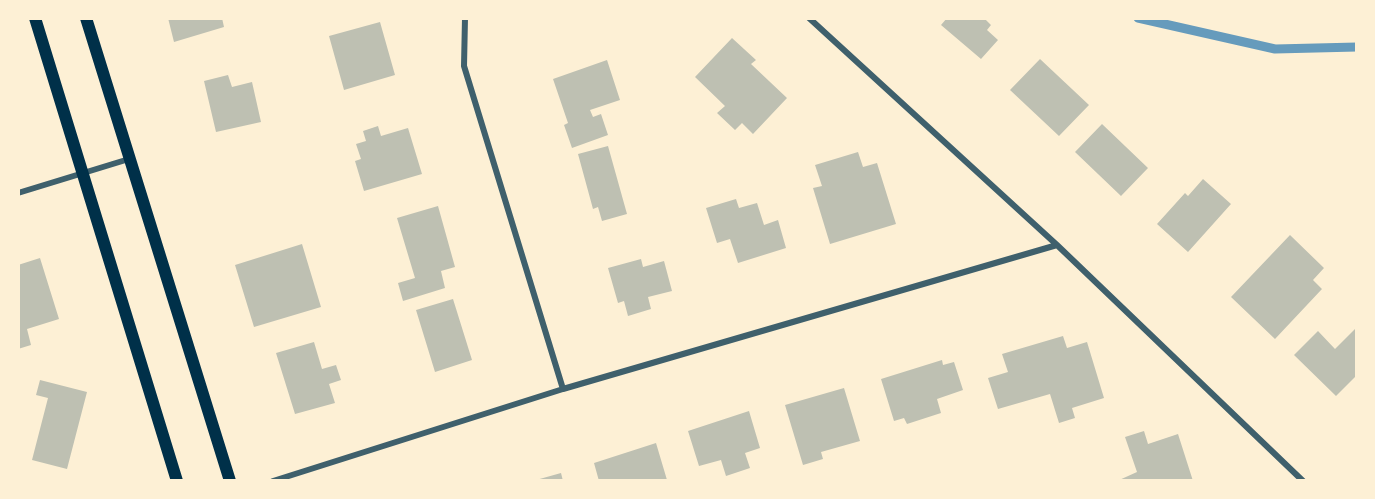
<!DOCTYPE html>
<style>
body{margin:0}
#map{position:relative;width:1375px;height:499px;overflow:hidden;background:#fdf0d5;font-family:"Fira Sans Condensed",sans-serif}
canvas{display:block}
.frame{position:absolute;inset:0;border:20px solid #fdf0d5;pointer-events:none}
</style>
<div id="map">
<canvas width="1375" height="499"></canvas>
<div class="frame"></div>
</div>
<script>
const c = document.querySelector('canvas').getContext('2d');
c.lineJoin = 'round';
function stroke(path, color, width, dash) {
  c.strokeStyle = color;
  c.lineWidth = width;
  c.lineCap = dash ? 'butt' : 'round';
  c.setLineDash(dash || []);
  c.stroke(path);
}
function fill(path, color) {
  c.fillStyle = color;
  c.fill(path, 'evenodd');
}
stroke(new Path2D(`
 M1138 18 1275 49 1357 47`), '#669bbc', 9);
fill(new Path2D(`
 M168 18H222L224 27 174 42Z
 M947 18H984L991 25 987 30 998 40 981 59 941 25Z
 M380 22 395 75 344 90 329 36Z
 M732 38 756 60 751 64 787 98 753 134 742 123 735 130 717 113 725 106 695 77Z
 M1040 59 1089 105 1059 136 1010 90Z
 M607 60 620 100 590 110 593 117 601 114 608 135 572 148 564 125 568 123 553 79Z
 M228 75 232 87 252 82 261 122 216 132 204 81Z
 M1102 124 1148 168 1121 196 1075 152Z
 M378 126 381 136 408 128 422 174 364 191 355 161 361 159 356 144 366 141 363 131Z
 M608 146 627 214 602 221 598 207 593 209 578 154Z
 M858 152 863 167 877 163 896 224 830 244 813 188 822 186 815 165Z
 M1203 179 1231 204 1188 252 1157 224 1185 193 1188 196Z
 M736 199 739 208 757 203 764 225 778 220 786 248 738 263 730 239 717 243 706 208Z
 M438 206 455 267 441 271 445 288 403 301 398 283 415 278 397 218Z
 M1290 235 1324 268 1313 280 1322 289 1275 339 1231 297Z
 M302 244 321 307 254 327 235 265Z
 M40 258 59 319 27 329 31 345 18 349V265Z
 M641 259 643 267 664 261 672 291 648 297 651 309 628 316 624 301 618 303 608 268Z
 M453 299 472 360 435 372 416 310Z
 M1357 327V375L1336 396 1294 355 1318 331 1335 349Z
 M1063 336 1067 348 1087 342 1104 398 1072 408 1075 418 1059 423 1050 394 998 409 988 378 1008 372 1002 354Z
 M314 342 322 369 336 365 341 380 329 384 335 403 295 414 276 353Z
 M942 360 943 365 954 362 963 390 937 399 941 413 907 424 904 418 894 421 881 379Z
 M40 380 87 392 67 469 32 460 48 398 36 395Z
 M844 388 860 441 821 452 823 459 803 465 785 405Z
 M749 411 760 448 745 453 750 468 726 476 721 460 699 466 688 431Z
 M1144 431 1148 444 1178 434 1193 481H1117L1137 472 1125 437Z
 M656 443 667 480 599 481 594 463Z
 M561 473 563 481H536V480Z`), '#bec0b2');
stroke(new Path2D(`
 M465 18 464 66 563 389
 M809 18 1057 245 1303 481
 M18 193 129 159
 M273 481 563 389 1057 245`), '#3f606c', 6);
stroke(new Path2D(`
 M35 18 177 481
 M86 18 230 481`), '#003049', 12);
</script>
